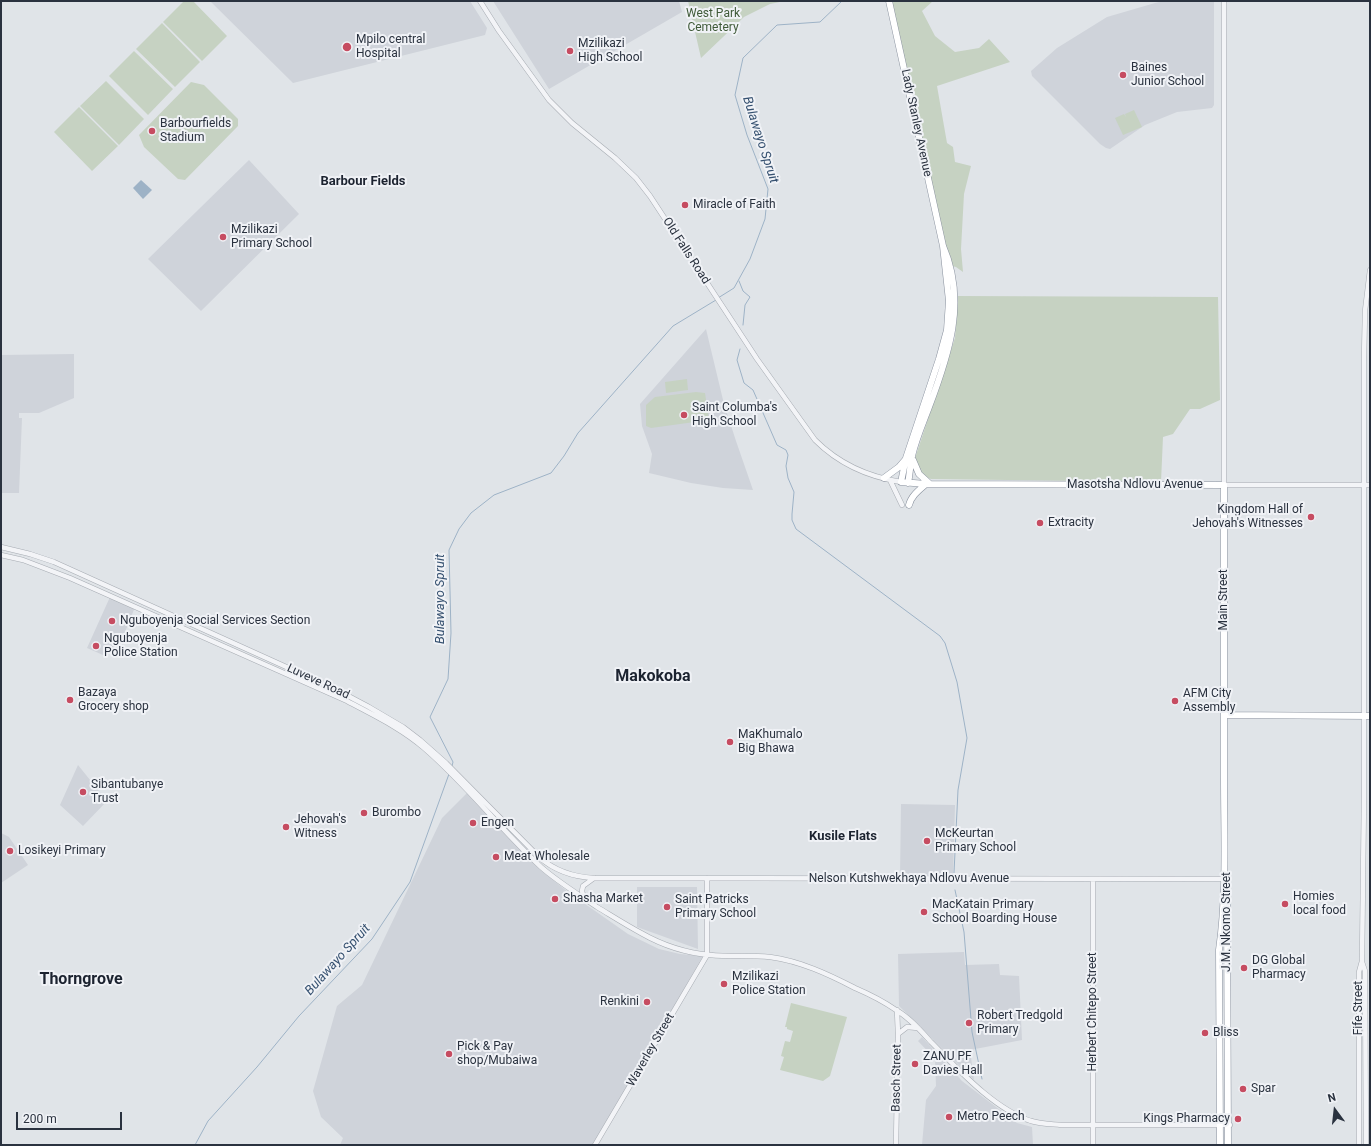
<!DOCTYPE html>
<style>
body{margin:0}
#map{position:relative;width:1371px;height:1146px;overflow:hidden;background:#e0e4e8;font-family:Roboto,sans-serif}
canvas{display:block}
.frame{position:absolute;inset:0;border:2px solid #2a323f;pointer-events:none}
.north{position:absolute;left:1315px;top:1090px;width:40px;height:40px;-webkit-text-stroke:3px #f0f2f6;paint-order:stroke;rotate:345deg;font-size:11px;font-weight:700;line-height:16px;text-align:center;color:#2a323f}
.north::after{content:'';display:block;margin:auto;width:14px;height:18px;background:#2a323f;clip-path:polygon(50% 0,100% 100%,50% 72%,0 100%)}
.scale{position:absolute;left:16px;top:1112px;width:106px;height:18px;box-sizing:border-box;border:2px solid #2a323f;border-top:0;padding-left:5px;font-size:12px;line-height:14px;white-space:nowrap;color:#2a323f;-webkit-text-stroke:3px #f0f2f6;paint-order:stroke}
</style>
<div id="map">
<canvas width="1371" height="1146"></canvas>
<div class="frame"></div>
<div class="north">N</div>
<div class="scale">200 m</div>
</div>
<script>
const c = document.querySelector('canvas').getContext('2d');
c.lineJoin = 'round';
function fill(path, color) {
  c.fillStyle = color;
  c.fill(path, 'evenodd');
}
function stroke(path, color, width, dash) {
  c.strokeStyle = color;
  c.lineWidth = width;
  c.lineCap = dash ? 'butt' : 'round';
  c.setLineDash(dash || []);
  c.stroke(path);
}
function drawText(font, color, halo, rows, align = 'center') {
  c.font = font + ' Roboto,sans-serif';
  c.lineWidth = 4;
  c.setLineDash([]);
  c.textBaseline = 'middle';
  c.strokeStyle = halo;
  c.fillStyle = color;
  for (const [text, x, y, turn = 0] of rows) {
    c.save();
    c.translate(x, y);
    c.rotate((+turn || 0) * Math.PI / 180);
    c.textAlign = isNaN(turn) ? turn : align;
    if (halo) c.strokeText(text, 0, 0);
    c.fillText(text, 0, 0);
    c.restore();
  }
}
fill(new Path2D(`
 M210 1H470L487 28 485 35 293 83Z
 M493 1H679L682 12 549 89Z
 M1164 1H1214V105L1212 108 1177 112 1145 125 1110 149 1106 148 1100 144 1032 76 1031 71 1057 48 1107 17 1155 3Z
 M249 160 299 214 201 311 148 259Z
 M706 329 724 404 736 441 753 490 723 488 691 483 649 473 652 454 642 426 640 404Z
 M74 354V398L39 413H19V418H22L19 493H1V355Z
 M110 597 135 607 118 650 108 646 103 655 87 648Z
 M78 765 107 801 83 826 60 805Z
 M467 793 539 869 568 892 628 934 659 949 680 954 703 956 594 1145H340L343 1138 321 1117 313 1091 337 1006 362 985 442 818Z
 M901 804 955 805 953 877H900Z
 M1 833 9 837 28 865 1 883Z
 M637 887H697L698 949 637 927Z
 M964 952 965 965 999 964 1000 975 1019 976 1022 1040 970 1050 974 1080 899 1006 898 954Z
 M922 1037 962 1081 1017 1123 1032 1127 1033 1145H922L926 1100 936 1086 935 1059 918 1041Z`), '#cfd3da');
fill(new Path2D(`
 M184 1H193L227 36 202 61 163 22Z
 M688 1H785L770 4 744 17 701 58Z
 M892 1H933L922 11 935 36 955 52 979 48 989 39 1010 62 937 86 947 143 953 147 955 162 971 166 964 194 961 249 963 272 956 267 952 266 950 256 945 243Z
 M162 23 200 62 175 87 136 49Z
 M134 51 173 89 148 115 109 76Z
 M106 81 144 119 119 145 80 106Z
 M191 82 204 85 238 119V126L185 180 178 179 144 147 139 135Z
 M79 107 118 146 92 171 54 132Z
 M1134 110 1142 127 1123 135 1115 118 1124 114 1126 117 1125 114Z
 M958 296 1218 297 1220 400 1200 409H1190L1173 434 1163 437 1161 482 931 479 923 476 915 458 955 338Z
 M687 379 688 390 666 393 665 382Z
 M696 392 705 393 709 420 651 428 646 426V405L655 397Z
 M791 1003 847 1017 830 1076 823 1081 780 1070 784 1057 781 1056 785 1041 790 1042 793 1031 787 1029V1027H785Z`), '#c6d2c2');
fill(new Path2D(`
 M141 180 152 190 143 199 133 188Z`), '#9db2c6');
stroke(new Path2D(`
 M739 281 743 291 750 297 745 305 743 325
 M718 298 734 288 750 259 765 219 768 189 747 135 735 95 743 58 777 25 820 22 842 1
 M740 349 737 360 744 383 753 390 777 445 786 450 788 455 786 466 788 478 794 492 792 514V520L796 529 940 636 945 643 957 682 967 738 958 790 954 873
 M452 766 453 762 430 717 448 679 451 633 449 550 459 529 471 513 494 495 551 473 564 456 578 433 673 326 716 300
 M955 890 964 932 972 1032 982 1079
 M195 1145 208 1121 257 1067 299 1016 372 939 410 882 449 774`), '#9db2c6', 1);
const tertiary = new Path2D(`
 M480 1 499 31 549 100 572 123 615 158 636 178 650 196 757 359 815 440C838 463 869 477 901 482
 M1224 1V485H1370
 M890 480 902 505
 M1 547 30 554 54 562 335 689 369 707 403 727 420 740 446 763 539 857C555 871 573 877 594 878L1224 879
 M1 555 23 560 70 578 347 701C373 715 401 728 424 748 466 784 500 829 541 867 558 882 578 894 597 907 612 916 626 925 641 933 662 945 687 953 710 955 730 957 751 955 770 957 800 961 828 974 855 988 869 994 883 1001 896 1010 910 1018 921 1031 931 1042 958 1069 994 1109 1031 1121 1041 1124 1051 1124 1061 1125H1230
 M584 898 582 891 583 886 594 878
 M1362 962 1365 971 1366 1145
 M898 1034 907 1027 918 1028
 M595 1145 707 955V878
 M896 1145 898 1034 897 1010
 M1093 1145V880
 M1359 1145V972L1362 961 1364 797V359L1365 311 1370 270`);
const trunk = new Path2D(`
 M889 1 943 246C967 301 949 354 929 407 923 423 916 439 912 456 910 465 910 474 908 483
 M943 246 949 301 947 330 939 359 906 458 901 482 926 484 1224 485C1224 583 1224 680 1224 778 1224 835 1227 894 1219 950L1220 1145
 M913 460 919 474 930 484
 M884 478 899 467 905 460
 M909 505C911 496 919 490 926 484
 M1224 715 1370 716
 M1227 904 1228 1145`);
stroke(tertiary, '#a6abb2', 5.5);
stroke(trunk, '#89919e', 7);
stroke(tertiary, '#f3f4f7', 4.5);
stroke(trunk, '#fff', 6);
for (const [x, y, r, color] of [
 [347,47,5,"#c64c61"],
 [570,51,4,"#c64c61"],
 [1123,75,4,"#c64c61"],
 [152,131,4,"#c64c61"],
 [685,205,4,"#c64c61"],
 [223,237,4,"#c64c61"],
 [684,415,4,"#c64c61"],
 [1311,517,4,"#c64c61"],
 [1040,523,4,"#c64c61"],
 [112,621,4,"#c64c61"],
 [96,646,4,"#c64c61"],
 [70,700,4,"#c64c61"],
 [1175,701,4,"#c64c61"],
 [730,742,4,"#c64c61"],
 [83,792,4,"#c64c61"],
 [364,813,4,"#c64c61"],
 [473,823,4,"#c64c61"],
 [286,827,4,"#c64c61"],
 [927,841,4,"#c64c61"],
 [10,851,4,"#c64c61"],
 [496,857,4,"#c64c61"],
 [555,899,4,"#c64c61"],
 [1285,904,4,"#c64c61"],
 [667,907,4,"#c64c61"],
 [924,912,4,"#c64c61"],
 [1244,968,4,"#c64c61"],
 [724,984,4,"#c64c61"],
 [647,1002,4,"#c64c61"],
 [969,1023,4,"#c64c61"],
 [1205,1033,4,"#c64c61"],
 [449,1054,4,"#c64c61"],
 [915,1064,4,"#c64c61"],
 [1243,1089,4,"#c64c61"],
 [949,1117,4,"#c64c61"],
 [1238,1119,4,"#c64c61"]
]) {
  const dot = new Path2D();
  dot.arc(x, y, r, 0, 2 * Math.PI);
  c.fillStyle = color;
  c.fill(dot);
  stroke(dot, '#f0f2f6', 1.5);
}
drawText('12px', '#3f5a38', '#f0f2f6', [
 ["West Park",713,14],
 ["Cemetery",713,28]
]);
drawText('12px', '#2a323f', '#f0f2f6', [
 ["Mpilo central",356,40],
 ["Hospital",356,54],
 ["Mzilikazi",578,44],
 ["High School",578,58],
 ["Baines",1131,68],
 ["Junior School",1131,82],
 ["Barbourfields",160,124],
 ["Stadium",160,138],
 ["Miracle of Faith",693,205],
 ["Mzilikazi",231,230],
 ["Primary School",231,244],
 ["Saint Columba's",692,408],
 ["High School",692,422],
 ["Kingdom Hall of",1303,510,"right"],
 ["Jehovah's Witnesses",1303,524,"right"],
 ["Extracity",1048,523],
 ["Nguboyenja Social Services Section",120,621],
 ["Nguboyenja",104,639],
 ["Police Station",104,653],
 ["Bazaya",78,693],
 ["Grocery shop",78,707],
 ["AFM City",1183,694],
 ["Assembly",1183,708],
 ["MaKhumalo",738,735],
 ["Big Bhawa",738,749],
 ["Sibantubanye",91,785],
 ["Trust",91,799],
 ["Burombo",372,813],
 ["Jehovah's",294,820],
 ["Witness",294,834],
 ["Engen",481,823],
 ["McKeurtan",935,834],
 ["Primary School",935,848],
 ["Losikeyi Primary",18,851],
 ["Meat Wholesale",504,857],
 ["Homies",1293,897],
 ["local food",1293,911],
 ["Shasha Market",563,899],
 ["Saint Patricks",675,900],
 ["Primary School",675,914],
 ["MacKatain Primary",932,905],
 ["School Boarding House",932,919],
 ["DG Global",1252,961],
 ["Pharmacy",1252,975],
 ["Mzilikazi",732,977],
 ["Police Station",732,991],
 ["Renkini",639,1002,"right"],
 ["Robert Tredgold",977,1016],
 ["Primary",977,1030],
 ["Bliss",1213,1033],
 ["Pick & Pay",457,1047],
 ["shop/Mubaiwa",457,1061],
 ["ZANU PF",923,1057],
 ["Davies Hall",923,1071],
 ["Spar",1251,1089],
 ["Metro Peech",957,1117],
 ["Kings Pharmacy",1230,1119,"right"]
], 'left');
drawText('12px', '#2a323f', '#f0f2f6', [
 ["Lady Stanley Avenue",916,123,78],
 ["Old Falls Road",686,251,57],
 ["Masotsha Ndlovu Avenue",1135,485],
 ["Main Street",1224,600,-90],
 ["Luveve Road",318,682,25],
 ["Nelson Kutshwekhaya Ndlovu Avenue",909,879],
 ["J.M. Nkomo Street",1227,922,-90],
 ["Fife Street",1359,1008,-90],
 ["Herbert Chitepo Street",1093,1012,-90],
 ["Waverley Street",651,1050,-60],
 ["Basch Street",897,1078,-89]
]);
drawText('italic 13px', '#365170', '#f0f2f6', [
 ["Bulawayo Spruit",760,140,72],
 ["Bulawayo Spruit",441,599,-90],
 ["Bulawayo Spruit",338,960,-48]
]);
drawText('bold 13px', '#1c2330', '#f0f2f6', [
 ["Barbour Fields",363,182],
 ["Kusile Flats",843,837]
]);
drawText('bold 16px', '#1c2330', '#f0f2f6', [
 ["Makokoba",653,677],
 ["Thorngrove",81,980]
]);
</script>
